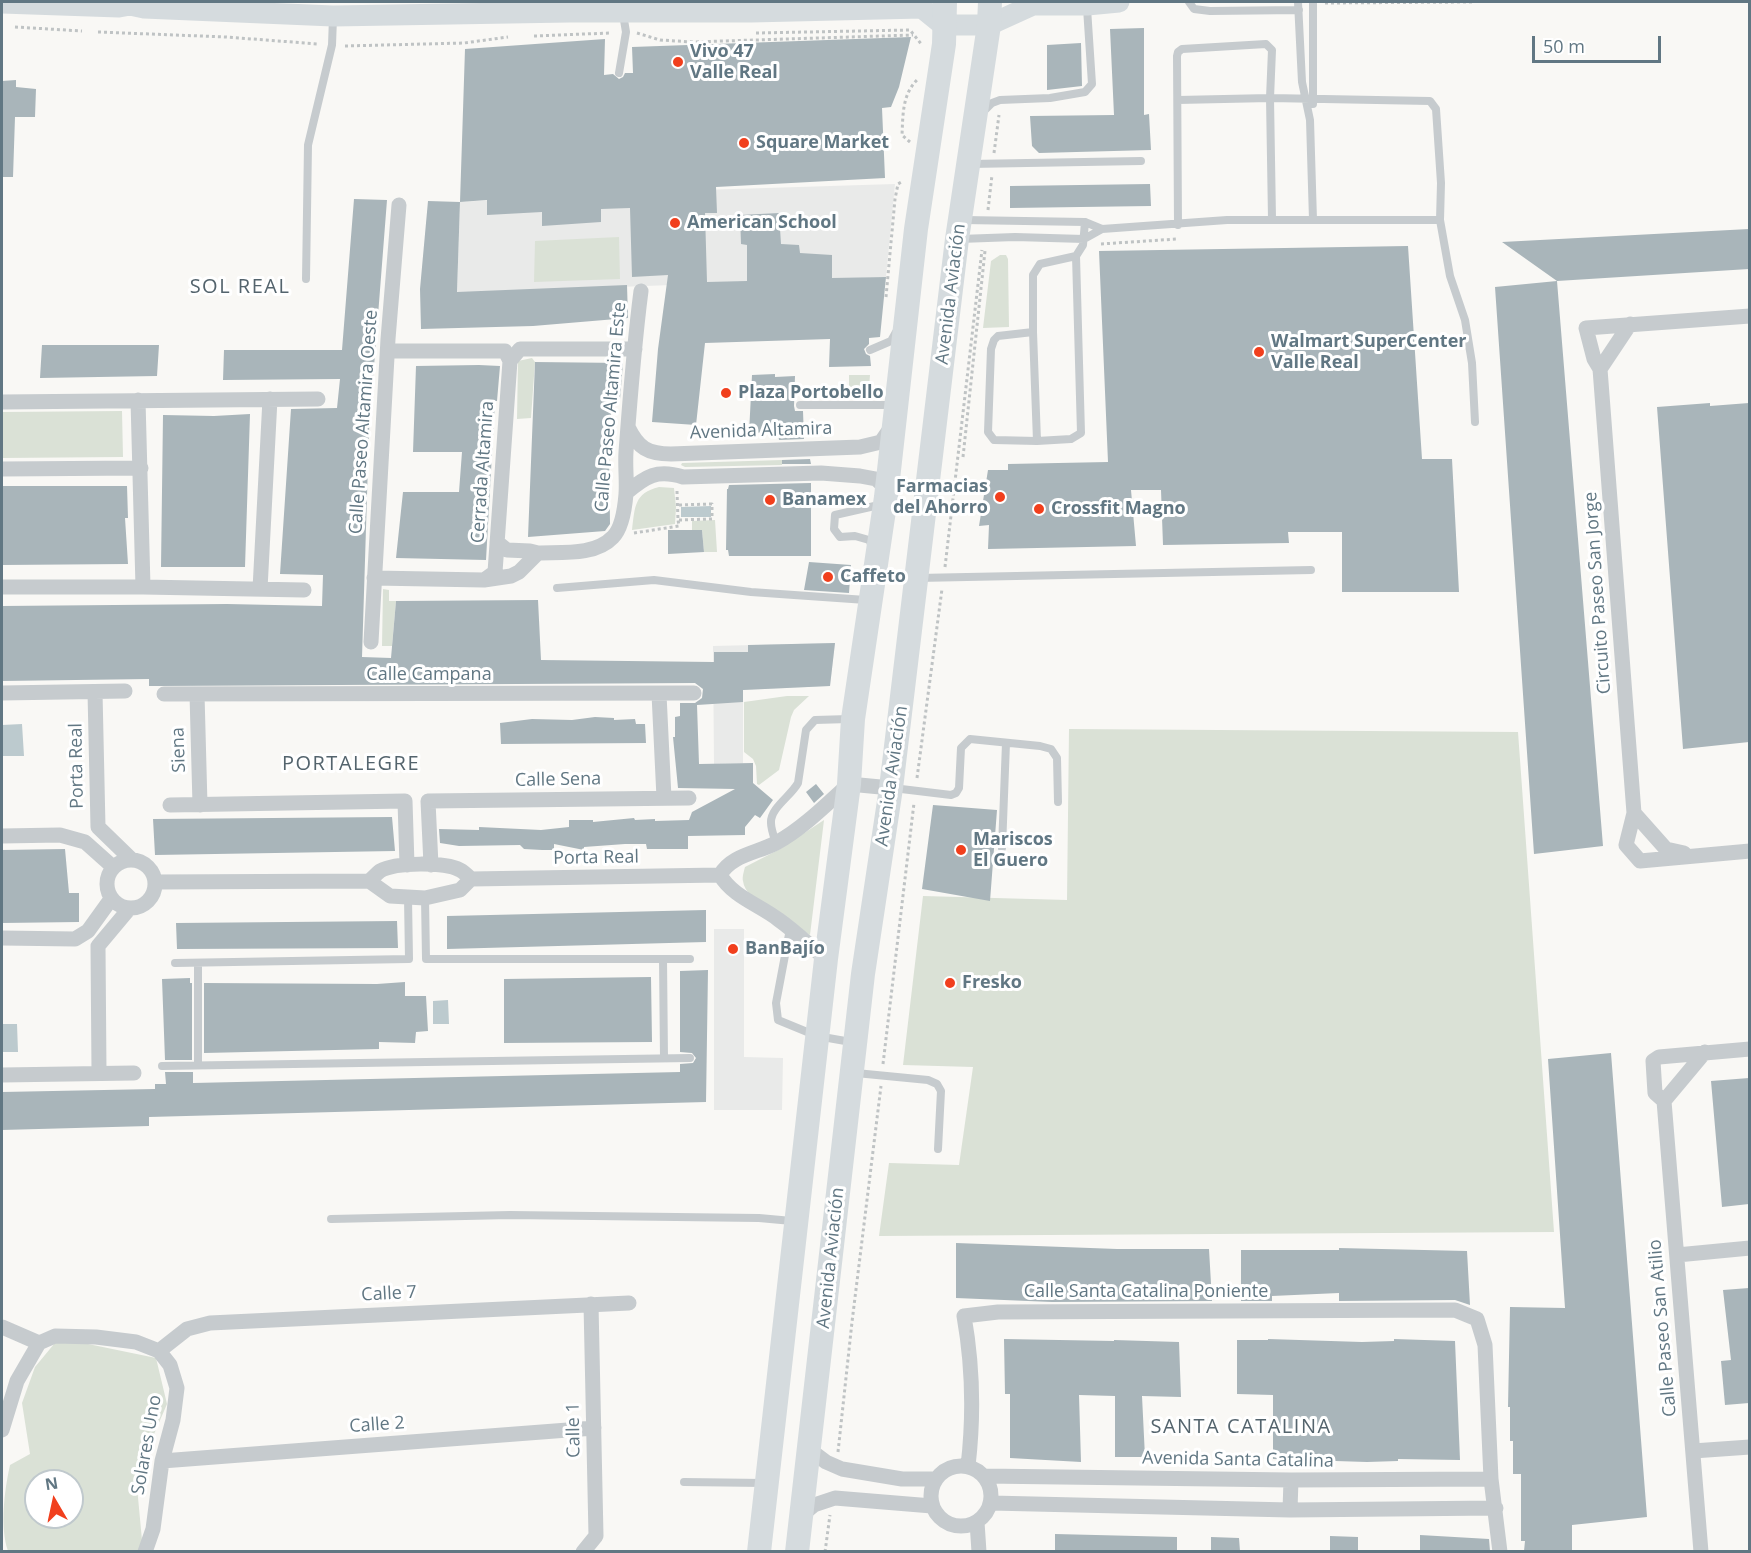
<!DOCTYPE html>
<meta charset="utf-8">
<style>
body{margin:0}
#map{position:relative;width:1751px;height:1553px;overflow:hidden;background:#f9f8f5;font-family:"Open Sans",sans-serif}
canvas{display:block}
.frame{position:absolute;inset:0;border:3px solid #617783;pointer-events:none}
.north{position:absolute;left:24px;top:1469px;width:60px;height:60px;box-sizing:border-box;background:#fff;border:2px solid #c0c9cd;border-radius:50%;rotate:351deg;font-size:16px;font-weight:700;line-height:24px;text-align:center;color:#617783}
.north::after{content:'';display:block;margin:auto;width:21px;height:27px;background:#f13f1d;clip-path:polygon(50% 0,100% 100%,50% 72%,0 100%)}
.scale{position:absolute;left:1532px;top:36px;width:129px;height:27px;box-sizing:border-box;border:3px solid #617783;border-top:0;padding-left:8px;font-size:18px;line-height:21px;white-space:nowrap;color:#617783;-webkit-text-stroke:4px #fff;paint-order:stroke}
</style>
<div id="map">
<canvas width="1751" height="1553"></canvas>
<div class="frame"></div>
<div class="north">N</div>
<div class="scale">50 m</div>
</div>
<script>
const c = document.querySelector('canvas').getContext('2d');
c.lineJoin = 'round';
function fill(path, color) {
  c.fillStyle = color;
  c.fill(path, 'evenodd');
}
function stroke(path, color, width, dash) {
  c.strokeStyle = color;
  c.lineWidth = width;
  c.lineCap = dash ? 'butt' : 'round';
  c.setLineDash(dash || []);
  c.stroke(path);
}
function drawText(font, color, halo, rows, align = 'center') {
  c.font = font + ' "Open Sans",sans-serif';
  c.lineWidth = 6;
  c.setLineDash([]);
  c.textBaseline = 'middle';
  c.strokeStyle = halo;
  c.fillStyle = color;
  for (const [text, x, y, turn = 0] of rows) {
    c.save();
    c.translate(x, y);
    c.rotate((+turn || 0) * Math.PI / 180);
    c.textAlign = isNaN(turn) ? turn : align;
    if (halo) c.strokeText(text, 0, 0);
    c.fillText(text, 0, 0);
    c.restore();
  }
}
fill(new Path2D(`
 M895 184 886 277 457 293 460 202 605 193Z
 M835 643 830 686 743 690V763L714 764 713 646Z
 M714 929H744V1057L783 1058 782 1110H714Z`), '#e9eae9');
fill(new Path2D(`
 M619 237 620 279 534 282 535 241Z
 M1000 255H1006L1008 259 1009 327 983 328 991 261Z
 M532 358 535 362 531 418 517 419 518 361Z
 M849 375H870L869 388H849Z
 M122 411 123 457 2 458V412Z
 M782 460V465L685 467 681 465 682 463Z
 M659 487 674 488 676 507 675 524 632 530C635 507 634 493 659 487Z
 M715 520 717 552H704L702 530H692V521Z
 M383 589 389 590V601H396L392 646H382Z
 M787 696H809L794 710 791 717 779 770 759 785 757 784 756 766 753 759 744 752V702Z
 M1069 729 1518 732 1554 1232 879 1236 889 1163 959 1165 973 1067 903 1065 923 896 1067 900Z
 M824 820 810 935C793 924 745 902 743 881 742 877 744 871 745 867L780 849Z
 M59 1338 156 1358 167 1404 136 1476 143 1551H8C0 1528 4 1492 10 1465L30 1454 22 1403 35 1367ZM36 1481H72V1517H36Z`), '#dae1d6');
fill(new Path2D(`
 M711 506V517H681V507Z
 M22 724 24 756H2V725Z
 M448 1000 449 1024H433V1001Z
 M2 1024H17L18 1052H2Z`), '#bccace');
fill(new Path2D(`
 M1144 28V115L1149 114 1151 150 1039 153 1032 146 1030 116 1114 115 1110 29Z
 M911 37 899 87 891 107 882 108 885 178 716 187 717 213H705L707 282 747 281V245L741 244 740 215 779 213 781 244 799 245 800 253 832 255V278L886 277 880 337 869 338V344L864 349 866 354 870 356 871 366 829 367 830 339 705 343 696 425 652 422 658 349 668 275 632 277 630 208 601 209V222L542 226V212L487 215V200L460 202 465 49 605 39 604 75 613 74 619 79 623 77 625 73H633L632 47Z
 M1081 43 1082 86 1047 90V45Z
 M16 80V87L36 89 35 117H15L13 177H2V81Z
 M1150 184 1151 206 1010 208V186Z
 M354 199 387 200 369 431 362 657 391 658 396 601 538 600 541 660 714 662V652H748V645L835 643 830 686 743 690V702L697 705 699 764 753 763V783L773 800 760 818 755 815 745 827V835L688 836V849H647L646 844H625L584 847V850L554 844V850H542L524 849 520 845 459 846 440 843 439 829 479 830V827L541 830 569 827V820H593V822L634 818 635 820 655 819V821L689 820 692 812 735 789 678 788 673 737H675V717L680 716V703H695L702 698 703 689 695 683 159 686H149V679L2 681V606L227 604 322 606 323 575 280 574 291 409 337 408 340 379 223 380 224 350H342Z
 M428 201 460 202 457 292 627 285 628 318 533 326 421 329 420 289Z
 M1749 229V269L1557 281 1502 242Z
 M1408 246 1422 459H1452L1459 592H1342V532H1288L1289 543 1163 545 1161 490H1131L1136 546 988 549 989 525 979 526 988 470H1008V464L1108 462 1099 251Z
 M1557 281 1603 846 1534 854 1495 287Z
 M42 345H159L157 376 40 378Z
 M535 362 623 363 620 399H612L609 450 610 524 605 531 528 537Z
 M479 365 500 366 497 401H495L486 560 396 558 403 492H459L462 452H413L416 366Z
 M775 374V377L795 376 794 406 795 411H803L804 439 779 440 778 432 749 433 752 375Z
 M1710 403V406L1749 403V742L1683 749 1657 407Z
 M250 414 245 567H161L163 415 214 416Z
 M810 459 811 464H782V460Z
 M811 483V556H729L728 550H726L727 489H728L729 485Z
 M2 486H127L128 518H125L128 564 2 565Z
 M668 530H702L704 552 668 554Z
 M809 562 851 565 849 593 804 590Z
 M595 717 614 718V720L635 719 636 724H645L646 743 501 744 500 723 532 719 572 720Z
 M816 784 824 794 814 803 806 792Z
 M933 805 997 810 990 901 922 889Z
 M392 817 395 851 155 855 153 819Z
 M65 849 69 893H79V922L2 923V850Z
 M706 910V942L447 949V916Z
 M397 921 398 948 177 949 176 923Z
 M708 970 706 1102 149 1117V1126L2 1130V1092L155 1089V1084H166L165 1072H193V1083L680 1072V1064L693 1063 696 1058 692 1053 680 1052V971Z
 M651 977 652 1042 504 1043V979Z
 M190 978V983H192V1060H165L162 979Z
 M405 982V996H426L428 1031 416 1032 415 1043 379 1042V1049L204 1053V983L377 984Z
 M1611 1053 1647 1517 1572 1525V1551H1524L1525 1541H1521V1474H1513V1441H1510V1407H1508L1510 1307 1565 1308 1548 1059Z
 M1749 1078V1204L1722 1207 1711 1081Z
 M956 1243 1117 1249H1209L1212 1301 1052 1302 956 1298Z
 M1339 1248 1467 1251 1470 1305 1455 1300 1339 1301V1293L1272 1296V1301H1241V1250H1339Z
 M1749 1288V1403L1725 1405 1721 1361 1731 1360 1723 1290Z
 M1004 1339 1114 1341V1340L1179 1342 1181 1397 1142 1396 1145 1457H1115V1396L1079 1395 1081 1462 1010 1458V1394H1005Z
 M1268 1339 1362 1342 1394 1341V1339L1455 1341 1460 1460 1398 1459V1461L1367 1462 1273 1459V1395L1237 1394V1340H1268Z
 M1055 1534 1177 1537V1551H1055Z
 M1420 1535 1489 1539 1490 1551H1420Z
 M1330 1536 1358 1537V1551H1330Z
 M1211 1537 1239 1538 1240 1551H1211Z`), '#a9b5ba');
stroke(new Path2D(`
 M1325 3 1472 2
 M2 27H3
 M15 27 82 31
 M98 32 226 37 318 44
 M637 33 660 40 692 42 913 35
 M756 33 910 30 922 45
 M534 36 610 33
 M345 46 464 43 508 37
 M910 142 902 135C903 115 902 94 918 79
 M994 153 999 115
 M988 210 992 175
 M1101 244 1177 239
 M886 297 895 199 898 184 903 181
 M963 457 985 251
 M677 491 678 520 712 519V504L678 505
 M634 533 679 526 678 520
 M945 567 982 250
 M917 778 942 589
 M883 1064 914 803
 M838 1452 852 1322 881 1086
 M825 1552 830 1515`), '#bfc3c4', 3, [3, 3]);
stroke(new Path2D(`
 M1189 2 1194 9 1210 11 1299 10
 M1298 2 1302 82 1310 120 1313 220
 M619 73 626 32 623 14
 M1313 104V2
 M982 113 992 103 1000 100 1050 98 1085 92 1092 84 1087 8
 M970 164 1141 161
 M964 220 1085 222 1102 229
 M1440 220 1450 276 1465 320 1472 363 1475 422
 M1178 225 1177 56 1178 52 1182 49 1266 44 1272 50 1270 98 1272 219
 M960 239 1015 237 1084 239 1102 229 1227 220H1440L1441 183 1436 109 1430 101 1270 98 1178 100
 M1076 256 1040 264 1033 275V332L1037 441 1071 439 1081 433 1076 256 1083 245 1085 222
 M306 279 308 145 332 45 333 18
 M1033 332 998 336 994 340 991 349 988 432 994 440 1037 441
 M870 350 891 341 896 332
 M800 405H889L892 400
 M873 548 869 540 855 536 840 537 834 529 835 515 879 505
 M918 578 1311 570
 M557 588 654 580 751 592 866 600
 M893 788 951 795 956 793 959 788 961 748 970 739 1040 746 1051 749 1057 758 1058 802
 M776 843C774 837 771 829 771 823 770 808 791 796 798 783L806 730 815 720 849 719
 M1002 848 1006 743
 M425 898 426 959H690
 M790 929 776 1003 778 1020 817 1036 851 1042
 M663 959 664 1058
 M175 963 409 959 408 898
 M198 1065V963
 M162 1066 690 1058
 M856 1073 928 1080 937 1084 941 1091 938 1149
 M331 1219 510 1215 759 1218 792 1221
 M684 1482 764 1483`), '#c6cbce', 8);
stroke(new Path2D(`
 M1750 316 1586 328 1594 359 1600 369 1634 813 1626 845 1640 861 1750 851
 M388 351H505L510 361 520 349H635
 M1600 369 1630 324
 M138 400 143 587
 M2 402 318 399
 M628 427C638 448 648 454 671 454L860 447 881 442 892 426
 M2 469 141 468
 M626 493C646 476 657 469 683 477L821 473 860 476 876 479 887 489
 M497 542 507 550 530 551 538 553
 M374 578 484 580 511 576 519 572 538 553C562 552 595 556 613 537 622 528 625 506 626 494 627 480 625 466 626 452 630 398 634 345 641 291
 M484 580 495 572 510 361
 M2 587H143L304 590
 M260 589 270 399
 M371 642 388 339 399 205
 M95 692 98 827 132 860
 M2 693 125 691
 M164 694 694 693
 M197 694 200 805
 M659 694 664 798
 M170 805 405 801 407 865
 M1634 813 1666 849 1684 853
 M2 836 60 835 85 842 113 867
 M107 884a24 24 0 1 1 48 0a24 24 0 1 1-48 0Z
 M431 865 428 801 689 798
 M720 875C731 855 757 853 776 843 802 829 827 804 849 784L891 788
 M720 875C733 897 760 905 779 920 796 932 810 946 826 959
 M369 881 390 896 425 898 460 890 471 879 720 875
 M155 882 369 881C373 878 376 874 380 871 396 862 444 862 460 870 464 872 468 876 471 879
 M2 938 75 939 88 931 111 899
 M99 1072 98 946 129 909
 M2 1075 134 1073
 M1664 1101 1705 1052
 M1677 1255 1750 1248
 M2 1327 39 1343
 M159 1351 187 1329 210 1323 629 1303
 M2 1430 17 1381 39 1343 55 1336 96 1337 136 1342 159 1351 170 1365 177 1388 173 1420 162 1461 153 1529 145 1552
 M810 1450 826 1462 842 1469 902 1479H935
 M1693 1451 1750 1447
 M162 1461 594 1428
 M931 1496a30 30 0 1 1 60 0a30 30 0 1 1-60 0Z
 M968 1466C974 1415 973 1367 964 1316L998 1312 1455 1310 1477 1319 1485 1345 1491 1479 1500 1552
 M984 1476 1291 1480 1491 1479
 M991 1503 1290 1510 1496 1508
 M1290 1510 1291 1480
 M802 1515 814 1505 835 1498 932 1506
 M977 1522 979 1552
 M583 1552 596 1536 591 1304
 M1701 1552 1664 1101 1655 1093 1653 1061 1659 1057 1750 1049`), '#c6cbce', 15);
stroke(new Path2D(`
 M2 3 119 7 130 5 144 8 333 16 569 12H751L922 8 943 25H989L1033 5H1087L1119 2`), '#d5dbde', 21);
stroke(new Path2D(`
 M759 1552 826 959 849 784 853 719 886 497 916 229 944 44 945 2
 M797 1552 863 974 891 788 957 239 989 25 990 2`), '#d5dbde', 24);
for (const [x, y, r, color] of [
 [678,62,6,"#f13f1d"],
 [744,143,6,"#f13f1d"],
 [675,223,6,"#f13f1d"],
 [1259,352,6,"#f13f1d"],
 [726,393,6,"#f13f1d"],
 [1000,497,6,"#f13f1d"],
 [770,500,6,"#f13f1d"],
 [1039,509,6,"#f13f1d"],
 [828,577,6,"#f13f1d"],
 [961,850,6,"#f13f1d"],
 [733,949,6,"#f13f1d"],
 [950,983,6,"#f13f1d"]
]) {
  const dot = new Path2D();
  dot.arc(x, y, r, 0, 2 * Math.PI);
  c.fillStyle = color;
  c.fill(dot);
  stroke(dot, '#fff', 2);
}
drawText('bold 18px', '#617783', '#fff', [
 ["Vivo 47",690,52],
 ["Valle Real",690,73],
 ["Square Market",756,143],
 ["American School",687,223],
 ["Walmart SuperCenter",1271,342],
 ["Valle Real",1271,363],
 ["Plaza Portobello",738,393],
 ["Farmacias",988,487,"right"],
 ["del Ahorro",988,508,"right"],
 ["Banamex",782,500],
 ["Crossfit Magno",1051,509],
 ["Caffeto",840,577],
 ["Mariscos",973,840],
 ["El Guero",973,861],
 ["BanBajío",745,949],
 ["Fresko",962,983]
], 'left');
drawText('18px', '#617783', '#fff', [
 ["Avenida Aviación",951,294,-83],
 ["Calle Paseo Altamira Este",611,407,-85],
 ["Calle Paseo Altamira Oeste",364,422,-86],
 ["Avenida Altamira",761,431,-2],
 ["Cerrada Altamira",483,472,-86],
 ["Circuito Paseo San Jorge",1598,593,-94],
 ["Calle Campana",429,675],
 ["Siena",179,750,-92],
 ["Porta Real",77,766,-91],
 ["Avenida Aviación",892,776,-82],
 ["Calle Sena",558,780,-1],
 ["Porta Real",596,858,-1],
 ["Avenida Aviación",831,1258,-84],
 ["Calle Santa Catalina Poniente",1146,1292],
 ["Calle 7",389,1294,-3],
 ["Calle Paseo San Atilio",1663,1328,-95],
 ["Calle 2",377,1425,-4],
 ["Calle 1",574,1430,-91],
 ["Solares Uno",147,1445,-80],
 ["Avenida Santa Catalina",1238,1460,1]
]);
c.letterSpacing = '1.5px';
drawText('20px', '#54646d', '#fff', [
 ["SOL REAL",240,287],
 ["PORTALEGRE",351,764],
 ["SANTA CATALINA",1241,1427]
]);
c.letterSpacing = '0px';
</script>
